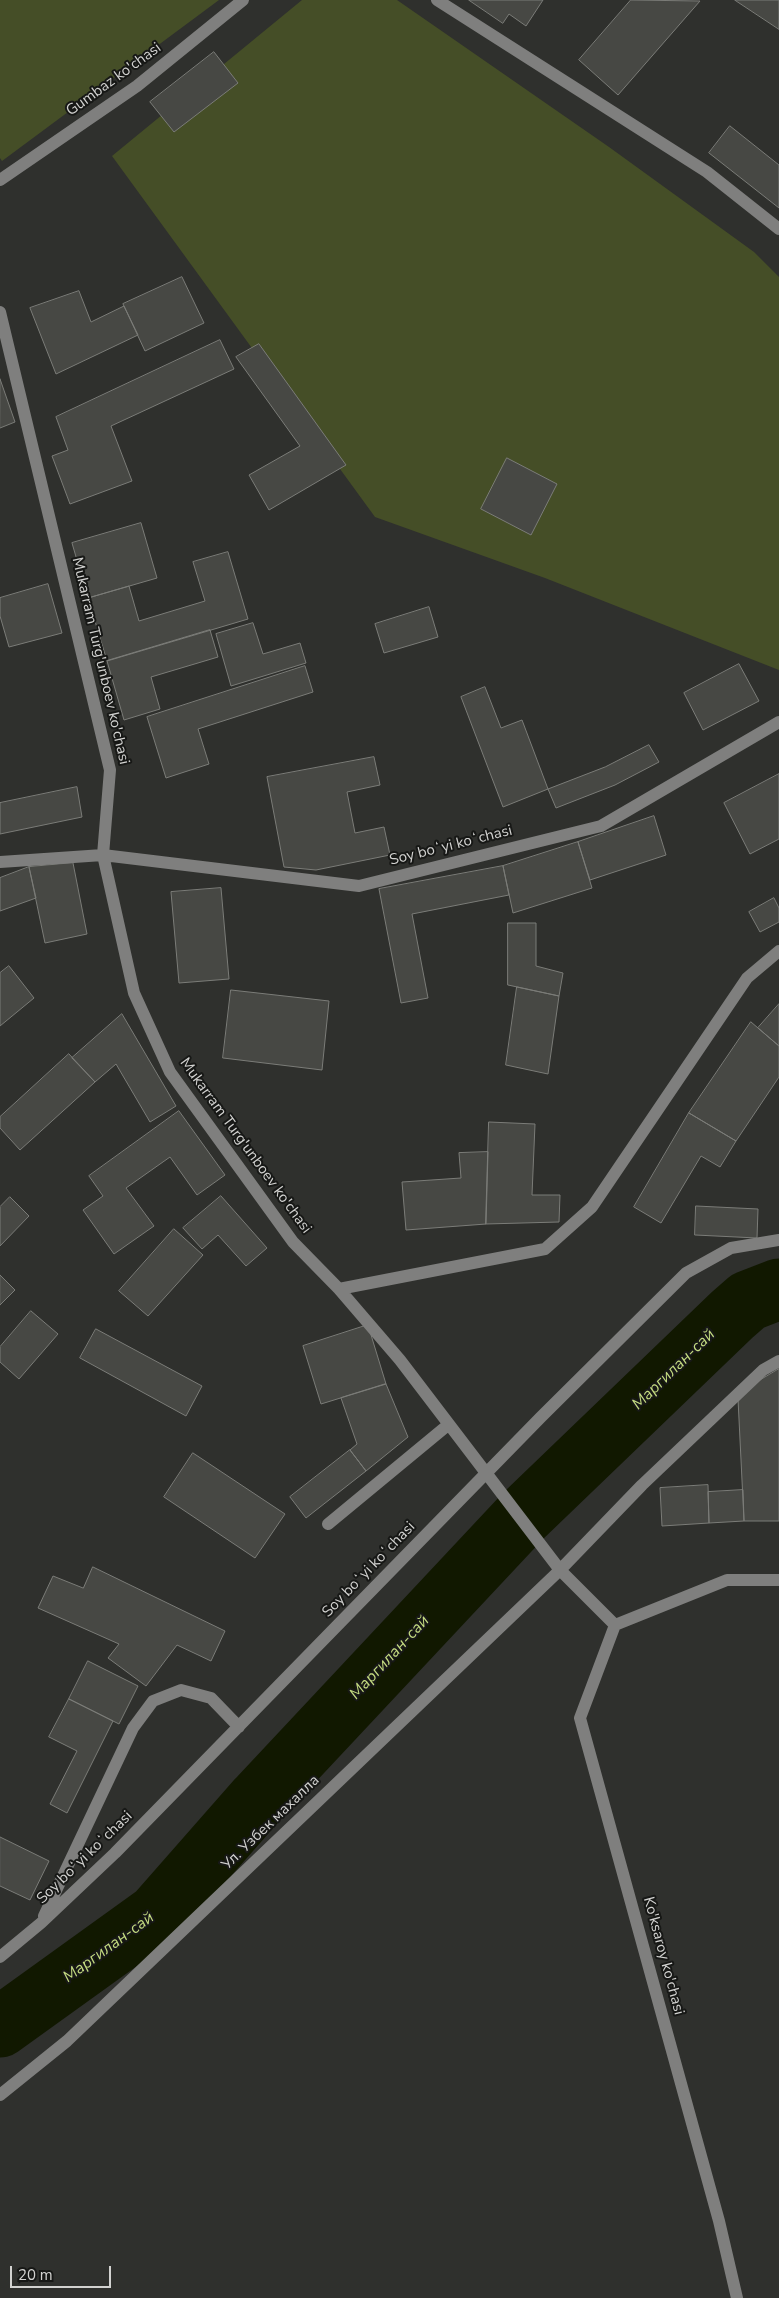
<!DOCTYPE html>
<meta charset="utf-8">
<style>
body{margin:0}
#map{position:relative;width:779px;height:2298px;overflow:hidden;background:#2f302d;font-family:"Nunito Sans",sans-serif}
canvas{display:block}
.scale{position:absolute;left:10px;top:2266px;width:101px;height:22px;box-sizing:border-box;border:2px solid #d2d2d0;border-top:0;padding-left:6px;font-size:15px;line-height:18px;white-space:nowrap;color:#d2d2d0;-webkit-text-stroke:4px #171816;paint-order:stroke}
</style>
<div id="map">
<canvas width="779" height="2298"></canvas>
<div class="scale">20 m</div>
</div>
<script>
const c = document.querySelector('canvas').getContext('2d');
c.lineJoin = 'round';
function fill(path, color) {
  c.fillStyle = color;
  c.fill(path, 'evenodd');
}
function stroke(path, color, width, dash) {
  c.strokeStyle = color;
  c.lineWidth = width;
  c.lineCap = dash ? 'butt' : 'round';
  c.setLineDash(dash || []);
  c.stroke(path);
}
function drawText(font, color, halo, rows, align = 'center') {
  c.font = font + ' "Nunito Sans",sans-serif';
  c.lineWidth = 4;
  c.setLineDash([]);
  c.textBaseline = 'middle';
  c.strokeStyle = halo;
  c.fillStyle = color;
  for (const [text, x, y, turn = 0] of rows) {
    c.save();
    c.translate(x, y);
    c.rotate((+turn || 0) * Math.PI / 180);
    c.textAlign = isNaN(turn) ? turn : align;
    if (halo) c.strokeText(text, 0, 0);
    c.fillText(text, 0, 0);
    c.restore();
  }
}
fill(new Path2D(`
 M0 0H219L2 161 0 158Z
 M302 0H397L609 147 754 252 779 277V670L545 578 375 517 112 156Z`), '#454e27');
stroke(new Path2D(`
 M0 2027 157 1914 258 1799 523 1516 732 1315 748 1301 779 1289`), '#111800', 61);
const building = new Path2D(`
 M469 0H543L526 26 509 14 503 23Z
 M631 0 700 1 618 95 579 60Z
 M735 0H779V29Z
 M214 52 238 83 174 132 150 102Z
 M730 126 779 165V208L709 153Z
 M182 277 204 323 145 351 123 304Z
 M79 291 91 322 124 306 138 335 56 374 30 308Z
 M220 340 234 369 111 426 132 481 70 504 52 456 68 450 56 417Z
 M259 344 346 465 269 510 249 475 300 446 236 357Z
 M0 379 15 422 0 428Z
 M507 458 557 484 531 535 481 509Z
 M141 523 157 578 88 598 72 543Z
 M228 552 248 619 107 661 88 598 129 586 139 621 205 601 193 562Z
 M48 584 62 633 9 647 0 616V598Z
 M429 607 438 637 384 653 375 624Z
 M253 623 263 654 300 643 306 663 231 686 216 634Z
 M210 630 218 657 151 677 160 709 124 720 107 661Z
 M739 664 759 701 703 730 684 693Z
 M305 666 313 692 198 729 209 764 166 778 147 717Z
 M485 687 501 728 522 720 548 789 503 807 461 697Z
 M649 745 659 762 615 785 556 808 548 789 605 767Z
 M374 757 380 785 347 792 355 833 384 827 390 855 316 870 284 867 267 777Z
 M779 774V839L750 854 724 803Z
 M77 787 82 817 0 834V803Z
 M654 816 666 855 590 880 578 842Z
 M578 842 592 888 513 913 503 866Z
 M73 863 87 934 45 943 29 867Z
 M503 866 509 895 412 914 428 998 401 1003 379 889Z
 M29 867 36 898 0 911V878Z
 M221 888 229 979 179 983 171 892Z
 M774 898 779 908V922L760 932 749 912Z
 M508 923H536V966L563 973 559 996 508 985Z
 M9 966 34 998 0 1026V973Z
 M517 987 559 996 548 1074 506 1065Z
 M231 990 329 1001 322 1070 223 1058Z
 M779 1004V1046L758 1028Z
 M122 1014 176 1106 150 1122 116 1064 95 1082 72 1058Z
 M751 1022 779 1046V1077L736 1141 689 1113Z
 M69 1054 95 1082 20 1150 0 1128V1117Z
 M179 1111 225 1175 197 1195 170 1157 126 1188 154 1226 114 1254 83 1210 103 1196 89 1176Z
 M689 1113 736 1141 720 1167 701 1156 661 1223 634 1207Z
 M489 1122 535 1124 532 1195H560L559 1222 486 1224Z
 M488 1152 486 1224 406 1230 402 1182 461 1178 459 1153Z
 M221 1196 267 1248 246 1266 218 1235 202 1249 183 1228Z
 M10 1197 29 1216 0 1246V1207Z
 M696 1206 758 1209 757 1238 695 1235Z
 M174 1229 203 1255 148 1316 119 1291Z
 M0 1275 15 1290 0 1305Z
 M31 1311 58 1334 19 1379 0 1362V1347Z
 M368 1325 386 1384 321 1404 303 1346Z
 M96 1329 202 1386 186 1416 80 1358Z
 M779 1369V1521H744L738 1399 760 1380Z
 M386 1384 408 1437 366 1471 350 1450 357 1444 341 1398Z
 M350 1450 366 1471 306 1518 290 1497Z
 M193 1453 285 1514 255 1558 164 1497Z
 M708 1485 709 1523 662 1526 660 1488Z
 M743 1490 744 1521 709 1523 708 1492Z
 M93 1567 225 1631 211 1661 177 1645 146 1686 108 1658 119 1644 38 1608 53 1576 83 1588Z
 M88 1661 138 1686 119 1724 69 1699Z
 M69 1699 113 1721 67 1813 50 1804 77 1751 49 1737Z
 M0 1837 49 1861 30 1900 0 1886Z`);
fill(building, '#474844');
stroke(building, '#7b7c78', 1);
stroke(new Path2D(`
 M437 0 707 172 779 229
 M0 180 137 86 243 0
 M0 312 110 770 103 855 134 993 170 1072 293 1242 339 1289 400 1360 560 1570 615 1625 727 1580H779
 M0 862 103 855 359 886 601 826 779 722
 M339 1289 545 1249 592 1207 747 978 779 951
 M328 1524 449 1424
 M615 1625 580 1718 719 2221 737 2298
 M44 1916 133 1728 153 1701 181 1690 211 1698 239 1727
 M0 1957 41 1923 115 1853 541 1417 686 1273 731 1248 779 1240
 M0 2095 67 2041 560 1570 642 1485 763 1370 779 1361`), '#7f7f7e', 12);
drawText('15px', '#d2d2d0', '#171816', [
 ["Gumbaz ko'chasi",114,80,-36],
 ["Mukarram Turg'unboev ko'chasi",100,661,77],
 ["Soy boʻyi koʻchasi",451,846,-14],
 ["Mukarram Turg'unboev ko'chasi",245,1146,54],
 ["Soy boʻyi koʻchasi",369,1570,-46],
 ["Ул. Узбек махалла",271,1823,-44],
 ["Soy boʻyi koʻchasi",85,1858,-44],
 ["Ko'ksaroy ko'chasi",663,1956,75]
]);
drawText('italic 16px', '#c4db81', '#171816', [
 ["Маргилан-сай",674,1370,-44],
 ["Маргилан-сай",390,1658,-47],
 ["Маргилан-сай",109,1948,-36]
]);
</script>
